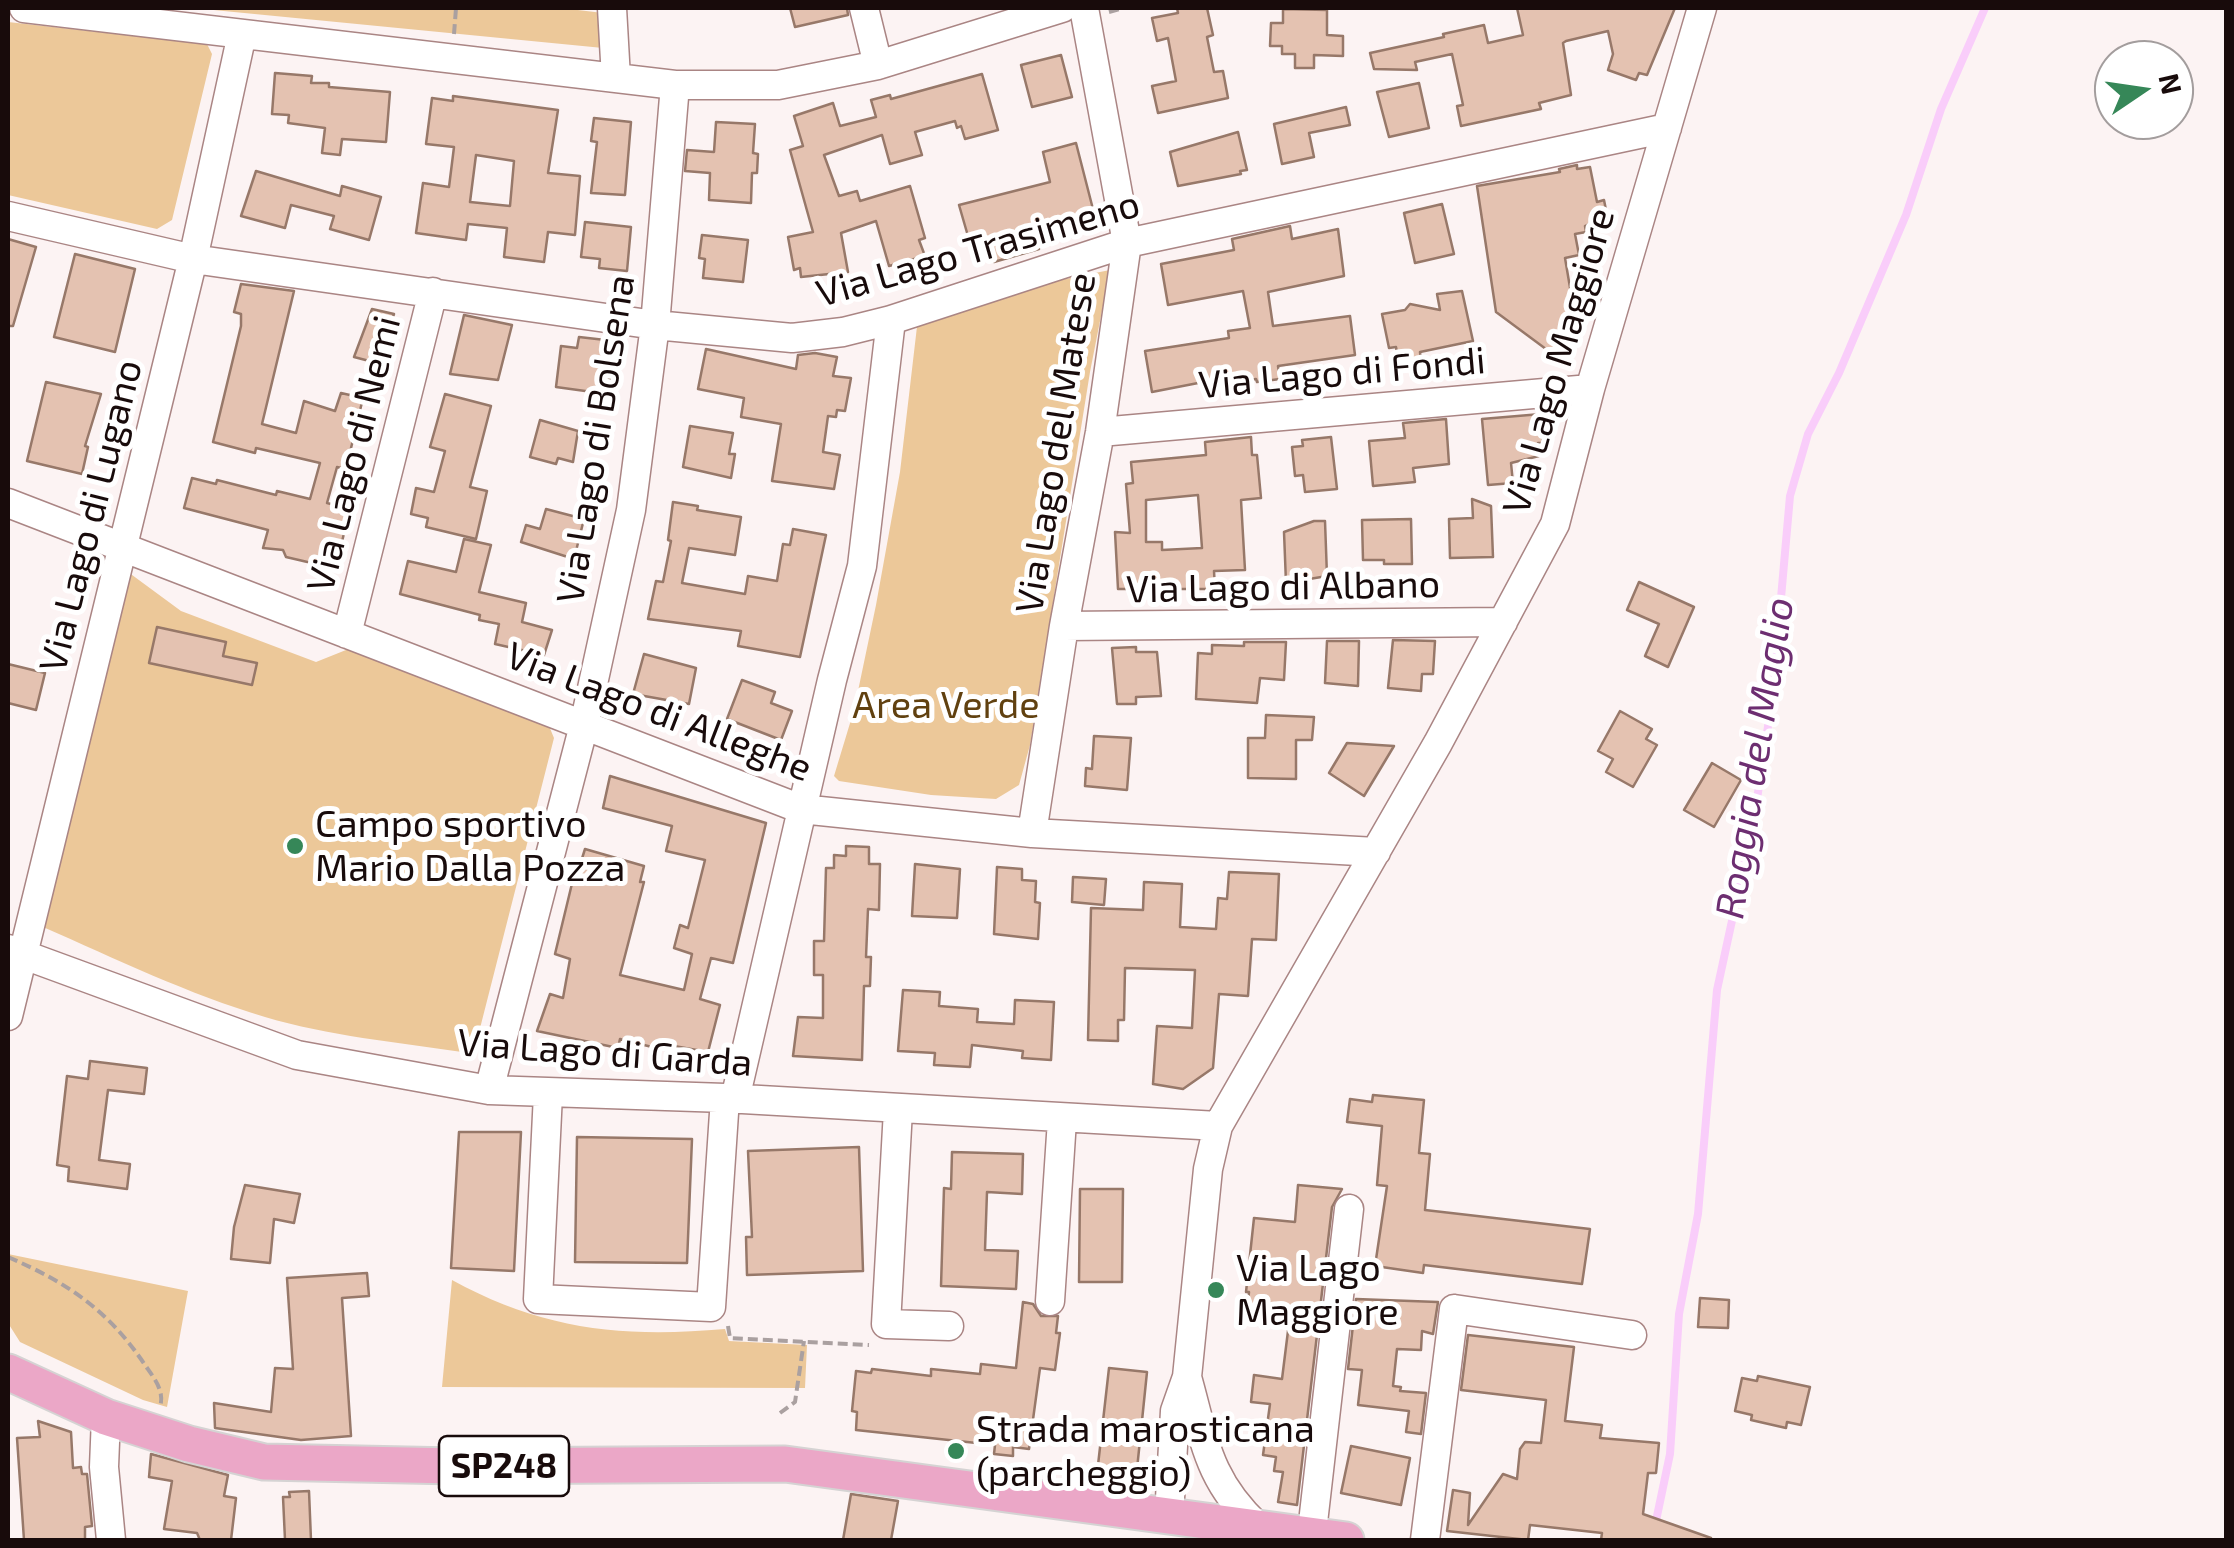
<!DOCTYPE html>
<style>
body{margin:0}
#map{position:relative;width:2234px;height:1548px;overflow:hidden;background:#fcf3f3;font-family:"Exo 2",sans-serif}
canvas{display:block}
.frame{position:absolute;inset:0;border:10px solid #180b0b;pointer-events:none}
.north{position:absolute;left:2094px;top:40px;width:100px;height:100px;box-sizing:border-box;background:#fff;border:2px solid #a39d9d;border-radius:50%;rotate:77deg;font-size:28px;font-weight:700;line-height:40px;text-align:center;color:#180b0b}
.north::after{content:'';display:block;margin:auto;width:35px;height:45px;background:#368758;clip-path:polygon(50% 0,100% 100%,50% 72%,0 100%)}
</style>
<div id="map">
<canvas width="2234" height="1548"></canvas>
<div class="frame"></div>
<div class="north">N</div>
</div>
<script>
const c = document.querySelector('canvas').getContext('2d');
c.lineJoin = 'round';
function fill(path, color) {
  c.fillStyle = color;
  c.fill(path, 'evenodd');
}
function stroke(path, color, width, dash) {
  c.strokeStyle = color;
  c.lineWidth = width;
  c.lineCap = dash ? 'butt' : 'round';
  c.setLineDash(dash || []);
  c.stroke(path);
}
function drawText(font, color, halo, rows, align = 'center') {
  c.font = font + ' "Exo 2",sans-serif';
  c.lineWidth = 10;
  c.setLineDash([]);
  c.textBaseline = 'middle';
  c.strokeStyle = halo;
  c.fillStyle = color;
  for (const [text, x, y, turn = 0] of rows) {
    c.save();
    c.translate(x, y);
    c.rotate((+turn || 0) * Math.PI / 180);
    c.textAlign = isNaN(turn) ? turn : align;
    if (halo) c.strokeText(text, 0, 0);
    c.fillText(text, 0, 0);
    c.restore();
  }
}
fill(new Path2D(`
 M193 8H561L603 13V48Z
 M8 22 207 44 212 54 172 220 157 229 8 195Z
 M1110 270 1090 372 1030 745 1019 785 996 799 931 795 839 781 834 776 854 710 876 605 900 472 918 318 970 298Z
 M128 572 181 611 316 662 351 648 549 726 554 738 476 1044 462 1052C396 1042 329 1036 265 1017 188 994 116 959 43 927Z
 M8 1254 188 1291 167 1407 143 1400 20 1342 8 1323Z
 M452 1280C543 1330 623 1338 725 1329L729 1341 807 1345 805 1388 442 1387Z`), '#ecc899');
stroke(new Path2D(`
 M1652 1540 1670 1454 1679 1314 1698 1214 1717 990 1754 819 1772 700 1790 496 1808 434 1839 373 1906 215 1941 109 1985 8`), '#f9cdfa', 8);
const building = new Path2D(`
 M790 8H847L848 15 795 27Z
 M1177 8H1207L1213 35 1207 37 1214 72 1223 71 1228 98 1158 113 1152 86 1176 81 1168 38 1157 41 1152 18 1178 13Z
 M1517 8H1675L1647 75 1639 73 1636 80 1608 70 1613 54 1608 31 1566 41 1563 43 1571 95 1539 103 1541 109 1461 126 1457 106 1463 105 1452 54 1415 62 1417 70 1374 69 1370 53 1444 37 1443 34 1484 25 1488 43 1523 35Z
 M1283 9 1327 10V35L1343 36V56L1314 55V68H1295V54H1282V46H1270L1271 23H1283Z
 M1061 55 1072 97 1032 107 1021 65Z
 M275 73 312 76 311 83H329V87L390 92 386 142 342 139 340 155 322 153 325 128 288 123 289 115 272 114Z
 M982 74 998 130 965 139 961 126 957 128 955 121 915 132 922 155 890 164 882 135 824 155 839 196 857 191 860 201 910 186 925 238 919 240 925 256 889 266 876 221 841 233 848 272 801 277 800 268 794 270 788 237 813 232 790 150 803 146 794 116 833 103 840 126 876 117 871 100 890 95 891 99Z
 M1419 83 1429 128 1389 137 1377 92Z
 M453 96 558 110 548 173 580 176 575 235 548 232 544 262 504 257 507 228 468 224 466 240 416 233 423 183 449 187 454 147 426 144 432 98 453 101ZM476 155 514 161 510 206 470 202Z
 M1346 107 1350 125 1309 133 1314 157 1282 164 1274 124Z
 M594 118 631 122 625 195 591 193 597 142 591 141Z
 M716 122 755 124 753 153 758 154 757 173H752L751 203 709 200 710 173 685 171 687 150 714 152Z
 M1238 132 1247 170 1240 171 1241 174 1178 186 1170 152Z
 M1076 143 1095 217 1035 233 1039 249 994 262 987 238 970 243 959 205 1050 182 1043 152Z
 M1577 165V169L1590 167 1597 202 1604 200 1608 220 1593 222 1585 226 1586 232 1575 234 1579 255 1565 258 1575 317H1571L1573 334 1554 355 1496 312 1477 186 1560 172 1559 169Z
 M256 171 340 196 342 186 381 197 369 240 330 229 334 216 291 205 285 228 241 216Z
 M1442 204 1454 254 1415 263 1404 213Z
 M585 222 631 227 627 271 599 268 600 259 581 257Z
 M1290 226 1292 239 1338 229 1344 276 1268 292 1273 326 1350 316 1355 355 1278 366 1280 379 1257 382 1256 379 1244 381V377L1235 378 1234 376 1152 392 1145 351 1229 338 1228 331 1250 328 1243 291 1168 305 1161 264 1234 250 1232 239Z
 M702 235 748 240 743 282 703 278 705 259 699 258Z
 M8 239 36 247 13 326H8Z
 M75 254 135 269 115 352 54 337Z
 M241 284 294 291 262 424 296 433 304 401 335 411 341 393 363 398 346 469 337 467 327 503 350 509 337 562 322 559 316 564 286 557 283 550 263 548 268 530 184 508 192 478 216 484 217 480 276 495 277 491 310 499 320 463 256 448 255 453 213 442 241 326V314L234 312Z
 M1462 291 1473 341 1420 352 1421 360 1399 365 1396 347 1389 348 1382 314 1405 310 1410 304 1440 310 1437 294Z
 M372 309 394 314 377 363 354 357Z
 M464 315 512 325 498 380 450 374Z
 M579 337 623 342 618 380 609 379 607 394 556 387 561 346 577 348Z
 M706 349 796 369 798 355 815 353 837 357 833 376 851 378 845 411 837 410 836 417 828 416 823 452 840 455 834 489 772 481 781 424 741 417 744 398 698 389Z
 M46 382 101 394 85 446 88 447 82 474 27 461Z
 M445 394 491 406 470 487 487 491 476 539 426 527 428 518 411 514 416 488 434 492 445 451 430 447Z
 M1541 414 1543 443H1538L1539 456 1511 463 1513 483 1488 485 1482 419Z
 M1446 419 1449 464 1413 468 1415 482 1373 486 1369 441 1405 438 1403 423Z
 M540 420 578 431 573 462 558 458 556 464 530 457Z
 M690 426 733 433 729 454H735L731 478 683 467Z
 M1251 437 1252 455H1257L1261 498 1241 500 1245 570 1214 571 1215 589H1118L1115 532 1130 533 1126 484 1133 483 1131 462 1206 455 1205 442ZM1198 495 1202 548 1162 550V542H1146V500Z
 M1331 437 1337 489 1305 492 1303 475 1295 476 1292 447 1303 446 1302 440Z
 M1472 499 1491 506 1493 557 1450 558 1449 519 1473 518Z
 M673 502 698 506 697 510 741 517 735 555 689 548 682 583 745 594 748 576 777 581 783 544 790 545 793 529 826 535 800 657 738 646 741 631 648 619 656 581 663 582 671 541 668 540Z
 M546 509 584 519 574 559 521 542 526 525 540 529Z
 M1411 519 1412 564H1384V560H1363L1362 520Z
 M1314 521H1325L1327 576 1286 583 1284 532Z
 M464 539 491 545 479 592 526 603 522 622 552 630 544 655 495 644 499 624 479 620 480 615 400 594 408 561 456 572Z
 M1639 582 1694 607 1668 667 1645 656 1659 624 1627 610Z
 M157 627 226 642 223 656 257 663 252 685 149 663Z
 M1393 640 1435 641 1433 674H1422L1421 691 1388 688Z
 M1327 641H1359L1358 686 1325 683Z
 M1244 642H1286L1284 680 1260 678 1257 703 1196 699 1198 653 1212 654V645L1244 646Z
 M1136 647V652H1157L1161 696 1136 697V704H1117L1112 648Z
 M644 654 696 668 689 704 633 694Z
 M8 664 45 673 36 710 8 703Z
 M742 680 775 692 771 703 792 711 781 740 727 719Z
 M1620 711 1652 729 1646 739 1657 745 1633 787 1606 772 1613 759 1598 751Z
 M1266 715 1314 717 1312 740H1296V779L1248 778V738H1265Z
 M1094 736 1131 738 1127 790 1085 786 1086 768 1092 769Z
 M1347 743 1394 746 1364 796 1329 773Z
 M1712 763 1741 780 1714 827 1684 810Z
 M610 776 766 823 733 963 711 958 700 999 720 1005 708 1052 657 1043 656 1048 620 1039 618 1048 537 1031 550 994 563 998 570 959 555 954 576 867 579 868 585 849 644 866 640 882H644L620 975 684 990 692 954 674 948 680 925 688 928 705 860 666 851 672 826 603 808Z
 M846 846 869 847V864H880L879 910 868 909 866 957H871L870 986H864L862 1060 793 1056 798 1017 823 1018V975H814V941H824L826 868H834V855L846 856Z
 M915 864 960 869 957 918 912 916Z
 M997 867 1022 869V880L1036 881 1035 902 1040 903 1038 939 994 934Z
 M1229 872 1279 874 1276 940 1252 939 1248 996 1219 994 1213 1068 1183 1089 1153 1084 1157 1026 1192 1028 1195 970 1125 968 1124 1020H1118V1041L1088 1040 1091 908 1143 910 1144 882 1182 884 1180 927 1216 929 1218 898 1227 899Z
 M1073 877 1106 879 1104 905 1072 902Z
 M903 990 940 992 939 1006 978 1009 977 1022 1014 1024 1015 1000 1054 1002 1051 1060 1022 1058 1023 1051 972 1045 970 1067 934 1065 935 1053 898 1051Z
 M90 1061 147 1068 144 1094 108 1090 99 1160 130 1164 127 1189 68 1181 69 1167 57 1165 67 1076 88 1079Z
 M1373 1095 1424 1100 1419 1153 1430 1154 1425 1210 1590 1229 1582 1284 1424 1265 1423 1273 1375 1266 1387 1186 1377 1185 1382 1126 1347 1122 1350 1099 1372 1102Z
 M459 1132H521L514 1271 451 1268Z
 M577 1137 692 1139 687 1263 575 1262Z
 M859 1147 863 1271 747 1275 746 1237H752L748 1151Z
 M952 1152 1023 1154 1022 1194 987 1192 985 1250 1018 1251 1016 1289 941 1286 944 1188 951 1189Z
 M245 1185 300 1194 294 1223 274 1219 270 1263 231 1259 234 1227Z
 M1298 1185 1342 1189 1332 1207 1297 1505 1278 1502 1283 1472 1274 1471 1276 1457 1263 1455 1270 1404 1251 1402 1254 1375 1282 1379 1290 1315 1247 1310 1249 1292H1246L1254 1218 1295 1222Z
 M1080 1189H1123L1122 1282H1079Z
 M367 1273 369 1296 342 1298 351 1436 301 1440 215 1428 214 1403 271 1412 275 1368 293 1369 287 1278Z
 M1700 1298 1729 1300 1728 1328 1698 1327Z
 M1356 1299 1438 1302 1433 1334 1422 1331 1421 1350 1397 1349 1393 1386 1401 1387 1400 1391 1426 1393 1421 1434 1406 1432 1409 1411 1358 1405 1362 1370 1348 1369Z
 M1023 1302 1033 1304 1041 1316H1058L1056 1333H1060L1055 1370 1040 1368 1029 1449 1013 1447V1456L994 1454 995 1445 856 1430 857 1412 852 1411 856 1371 871 1373 872 1369 931 1376V1369L980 1374 981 1364 1016 1368Z
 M1468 1335 1574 1347 1565 1421 1602 1425 1600 1438 1659 1443 1656 1473H1648L1643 1514 1711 1538 1710 1540H1601L1602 1533 1530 1525 1528 1540 1447 1531 1453 1490 1470 1493 1468 1525 1503 1474 1517 1479 1520 1449 1525 1442 1541 1443 1546 1400 1461 1390Z
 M1109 1368 1147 1372 1136 1479 1097 1474Z
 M1758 1376 1810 1387 1801 1425 1787 1422 1786 1428 1751 1420 1752 1415 1735 1411 1742 1378 1757 1381Z
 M38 1421 71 1432 73 1468 81 1467 82 1474H87L92 1526 85 1527V1540H24L17 1438 40 1437Z
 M1351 1446 1410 1458 1401 1505 1341 1493Z
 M151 1454 228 1475 224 1496 236 1498 231 1540H200L197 1533 164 1529 172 1481 149 1477Z
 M309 1491 311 1540H285L283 1497H290L289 1492Z
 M851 1494 898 1501 891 1540H843Z`);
fill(building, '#e4c2b1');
stroke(building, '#977869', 2.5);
const minor = new Path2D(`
 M24 8 675 85H778L878 65 1062 8
 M612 8 616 78
 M864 8 878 65
 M8 216 193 259 655 325 792 338 843 332 891 320 1127 243 1667 128
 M1100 432 1590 389
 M8 503 801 809 1032 833 1376 852
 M1064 626 1503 622
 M347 634 433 292
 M1032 833 1064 626 1100 432 1127 243 1084 8
 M8 949 297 1055 489 1090 725 1098 1218 1126
 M8 1016 193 259 242 34
 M489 1090 584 725 631 510 655 325 675 85
 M548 1094 538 1299 711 1307 725 1098
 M735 1099 832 680 862 566 891 320
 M898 1110 886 1324 949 1326
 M1050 1301 1062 1120
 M1187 1377C1205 1441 1207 1479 1258 1527
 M106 1417 104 1467 111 1540
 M1169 1516 1175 1411 1187 1377 1208 1169 1218 1126 1438 743 1555 524 1590 389 1702 8
 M1311 1540 1349 1209
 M1425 1540 1454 1309 1632 1335`);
const major = new Path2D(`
 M8 1372 106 1417 189 1444 264 1462 455 1466 785 1464 1346 1540`);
stroke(minor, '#aa8584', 31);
stroke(major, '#d5d3d3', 39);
stroke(new Path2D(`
 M1109 12 1124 8
 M454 34 456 8
 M8 1257C68 1283 108 1310 145 1365 154 1378 165 1391 160 1407
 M728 1326 730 1338 869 1345
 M780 1413 795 1402 804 1341`), '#aaa0a0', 4, [10, 5]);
stroke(minor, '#fff', 28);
stroke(major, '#eba7c7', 35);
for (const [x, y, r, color] of [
 [295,846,10,"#368758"],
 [1216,1290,10,"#368758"],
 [956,1451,10,"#368758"]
]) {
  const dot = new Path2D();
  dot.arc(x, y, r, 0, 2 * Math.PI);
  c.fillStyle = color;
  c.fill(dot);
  stroke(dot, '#fff', 4);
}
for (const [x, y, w] of [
 [504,1466,130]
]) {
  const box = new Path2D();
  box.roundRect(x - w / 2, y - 30, w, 60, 8);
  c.fillStyle = '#fff';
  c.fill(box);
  stroke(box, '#180b0b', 2.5);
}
drawText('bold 35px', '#180b0b', null, [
 ["SP248",504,1466]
]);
drawText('38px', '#180b0b', '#fff', [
 ["Via Lago Trasimeno",978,249,-16],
 ["Via Lago Maggiore",1559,361,-74],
 ["Via Lago di Fondi",1342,373,-5],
 ["Via Lago di Bolsena",596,439,-81],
 ["Via Lago del Matese",1056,443,-81],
 ["Via Lago di Nemi",354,454,-76],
 ["Via Lago di Lugano",91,516,-76],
 ["Via Lago di Albano",1283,587,-1],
 ["Via Lago di Alleghe",659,712,21],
 ["Via Lago di Garda",605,1053,4]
]);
drawText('38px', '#614110', '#fff', [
 ["Area Verde",946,705]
]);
drawText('38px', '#180b0b', '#fff', [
 ["Campo sportivo",315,824],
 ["Mario Dalla Pozza",315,868],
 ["Via Lago",1236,1268],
 ["Maggiore",1236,1312],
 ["Strada marosticana",976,1429],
 ["(parcheggio)",976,1473]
], 'left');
drawText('italic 40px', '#6d2e71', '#fff', [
 ["Roggia del Maglio",1755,758,-81]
]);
</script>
